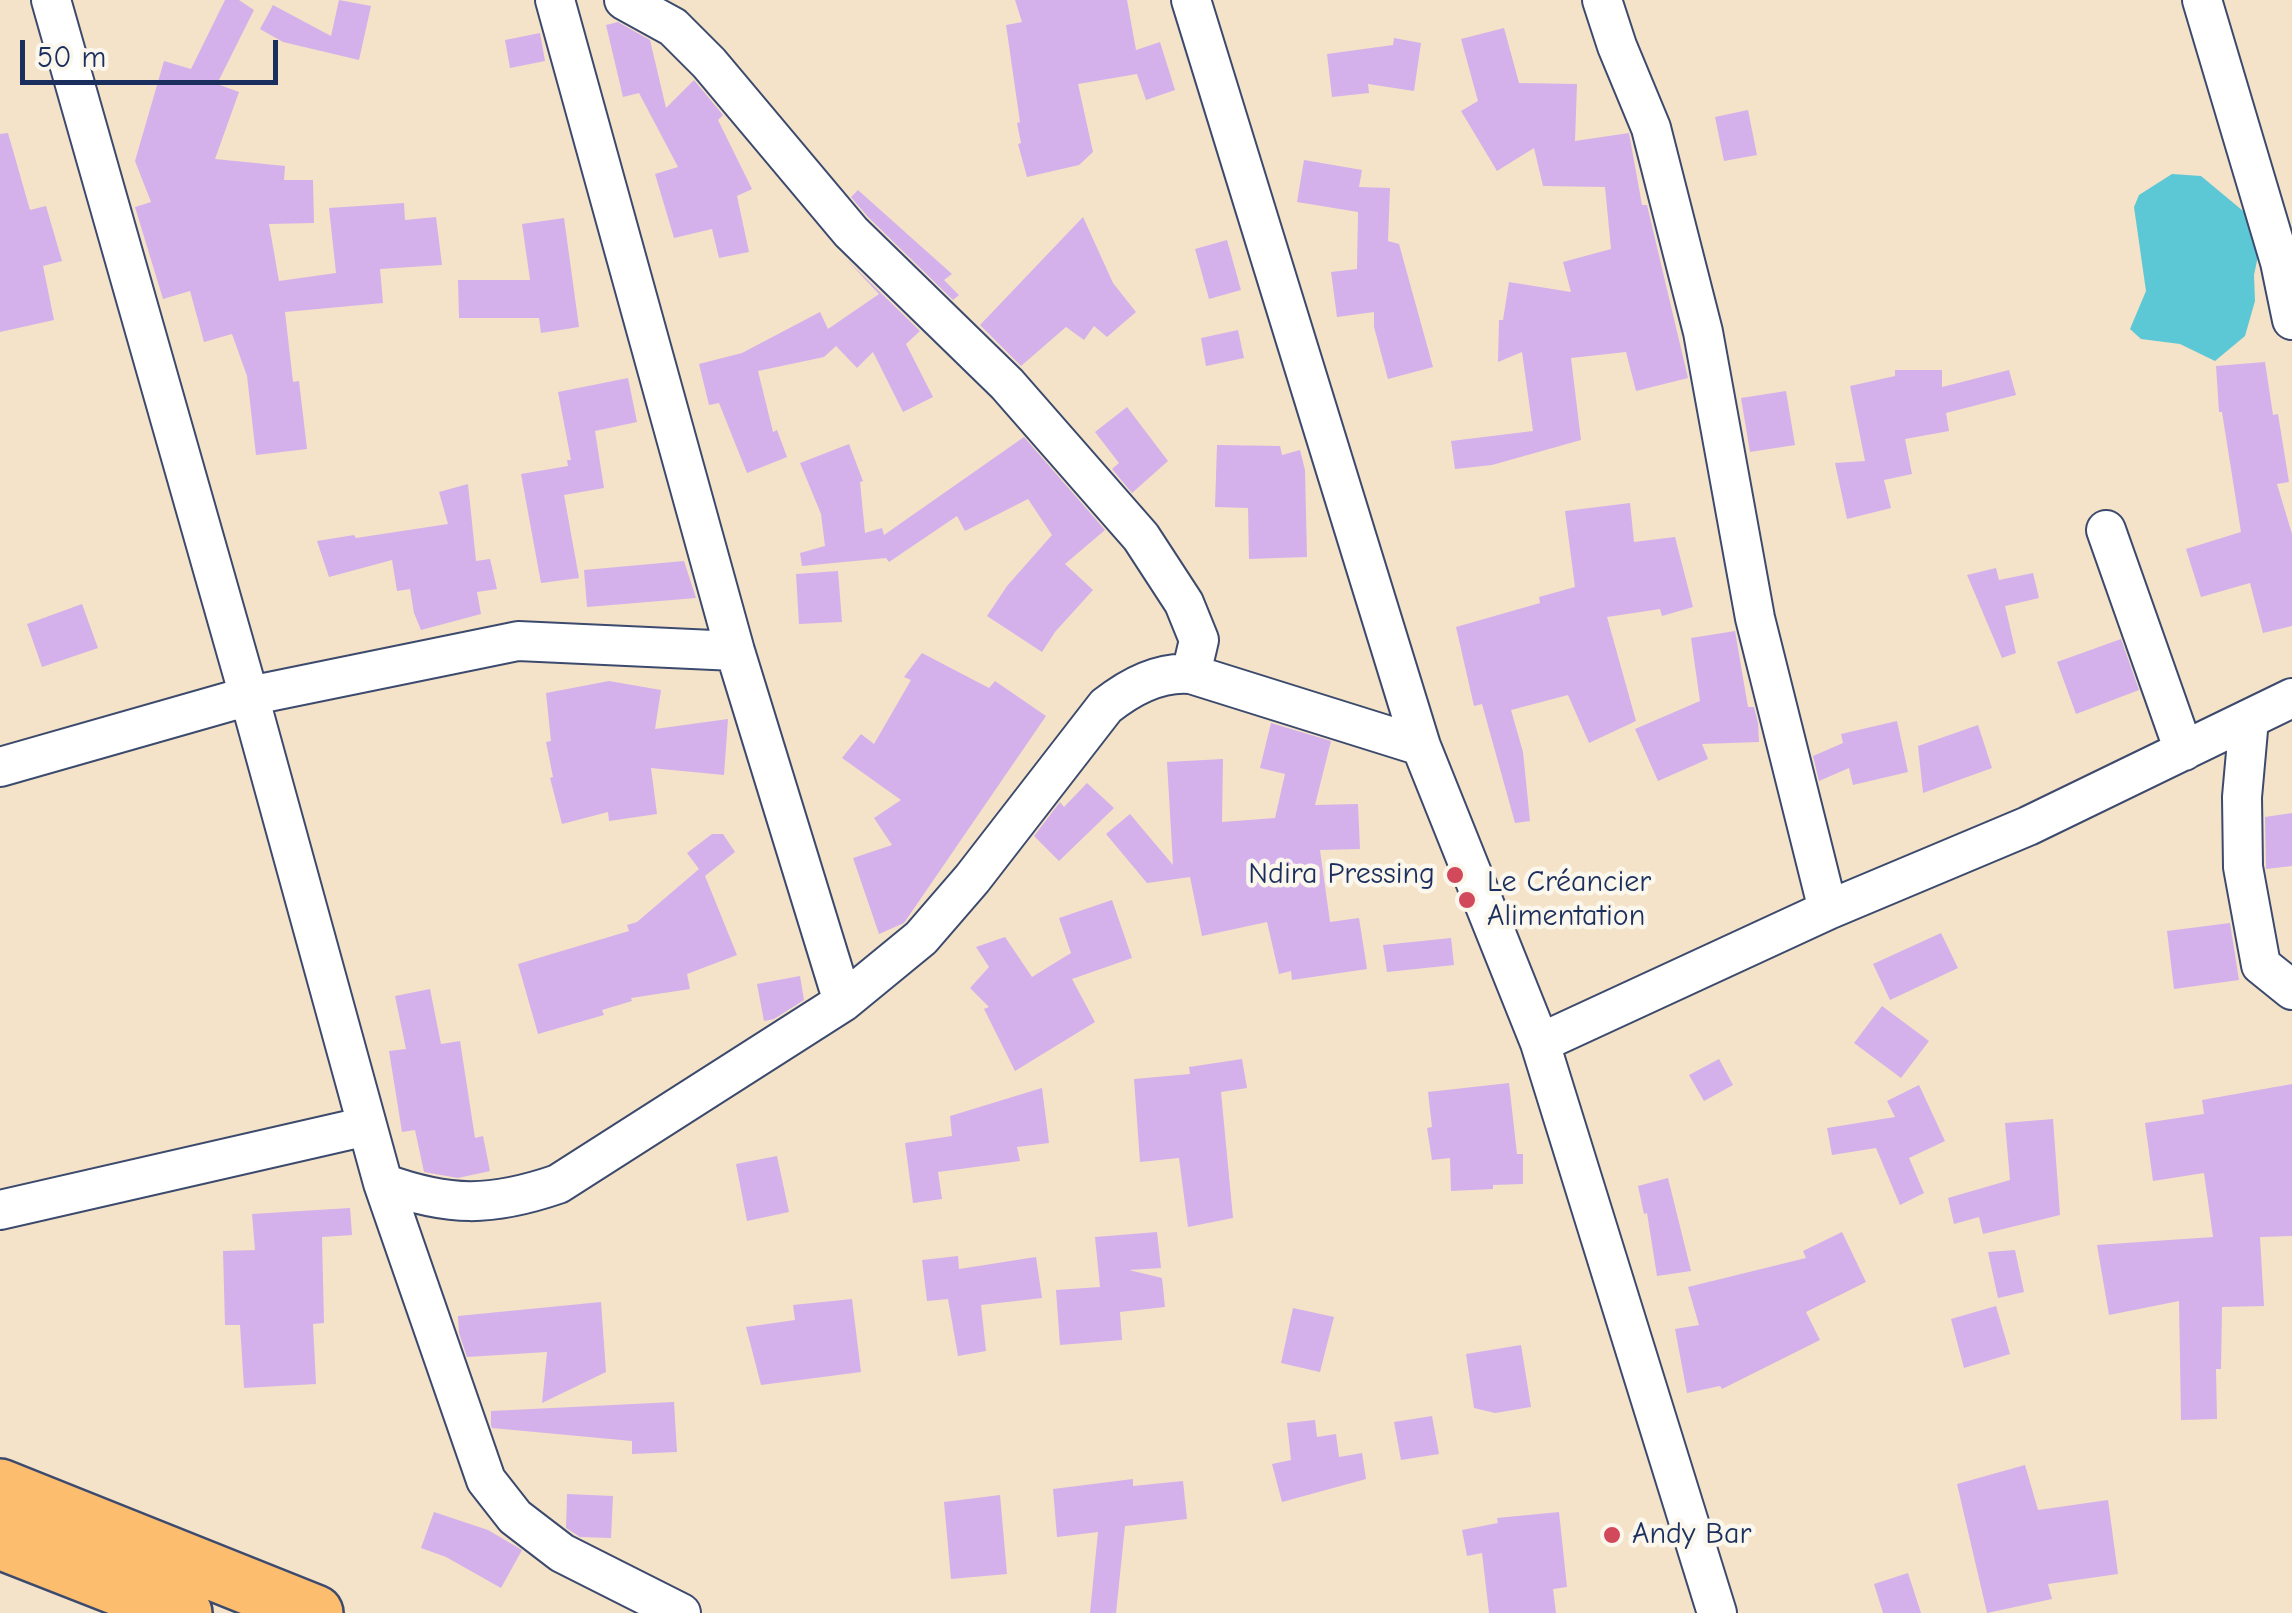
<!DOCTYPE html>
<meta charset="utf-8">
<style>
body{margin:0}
#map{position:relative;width:2292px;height:1613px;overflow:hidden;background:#f4e3c8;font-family:"Comic Neue",sans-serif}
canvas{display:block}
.scale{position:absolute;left:20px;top:40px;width:258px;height:45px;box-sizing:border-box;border:5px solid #1b2f5e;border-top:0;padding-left:12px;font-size:30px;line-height:35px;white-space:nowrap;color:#1b2f5e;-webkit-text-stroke:8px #fbf7ec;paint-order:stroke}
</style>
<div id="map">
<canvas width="2292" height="1613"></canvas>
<div class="scale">50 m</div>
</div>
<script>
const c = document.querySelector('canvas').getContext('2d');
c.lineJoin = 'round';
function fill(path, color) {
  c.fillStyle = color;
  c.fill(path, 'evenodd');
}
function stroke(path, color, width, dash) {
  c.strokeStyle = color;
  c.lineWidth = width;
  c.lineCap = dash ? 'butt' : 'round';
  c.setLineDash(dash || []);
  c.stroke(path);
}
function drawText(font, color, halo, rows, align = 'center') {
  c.font = font + ' "Comic Neue",sans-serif';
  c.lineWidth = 9;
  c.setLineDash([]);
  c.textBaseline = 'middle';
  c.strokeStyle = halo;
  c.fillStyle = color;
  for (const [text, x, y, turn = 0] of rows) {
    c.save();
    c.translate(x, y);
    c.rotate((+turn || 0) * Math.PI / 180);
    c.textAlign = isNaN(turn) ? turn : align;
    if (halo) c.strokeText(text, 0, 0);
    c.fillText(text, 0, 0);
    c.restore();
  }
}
fill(new Path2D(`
 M2172 174 2201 176 2260 225 2262 237 2254 275 2255 301 2245 336 2215 361 2180 344 2141 339 2130 329 2146 291 2134 207 2139 195Z`), '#5cc8d6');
fill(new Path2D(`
 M225 0H239L254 10 217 84 239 92 215 159 285 166 284 180H313L314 223 269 224 279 281 336 273 329 208 404 203 405 220 436 217 442 265 380 269 383 303 285 312 293 382 299 381 307 449 256 455 247 376 232 334 204 342 190 291 163 299 135 207 151 202 135 161 164 61 191 69Z
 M339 0 371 6 359 60 283 42 260 29 273 5 331 36Z
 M1015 0H1127L1136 50 1160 42 1175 90 1146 100 1137 74 1078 84 1093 152 1079 165 1027 177 1018 144 1021 143 1017 123 1020 122 1006 25 1022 22Z
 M618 22 650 40 666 108 694 80 723 115 718 120 752 189 737 196 749 252 719 258 712 229 674 238 655 174 678 167 639 93 623 97 606 25Z
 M1504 28 1519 83 1577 84 1575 141 1629 133 1642 205H1647L1688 378 1636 391 1626 352 1571 358 1581 440 1492 465 1455 469 1451 441 1533 431 1522 352 1498 362 1499 320H1503L1509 282 1571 292 1563 262 1611 249 1605 187 1543 186 1534 148 1497 171 1461 111 1478 101 1461 39Z
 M540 33 545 61 510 68 505 40Z
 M1394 38 1421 43 1414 91 1368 84 1369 93 1332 97 1327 54 1393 45Z
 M1748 110 1757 155 1724 161 1715 117Z
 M8 133 30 210 46 206 62 261 43 266 54 320 0 332V134Z
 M1304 160 1362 170 1359 187 1390 188 1388 241 1399 244 1433 367 1388 379 1374 327V312L1337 317 1331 272 1357 269 1358 212 1297 202Z
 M858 190 952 274 944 280 959 295 953 300 868 217 851 197Z
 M1083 217 1113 283 1136 312 1107 337 1094 326 1084 340 1066 327 1021 366 980 325Z
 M564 218 579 327 541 333 539 318H459L458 280H530L522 224Z
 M1227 240 1241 290 1209 299 1195 249Z
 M846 259 920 331 906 344 933 397 903 412 873 352 857 368 836 346 824 357 758 371 773 432 777 430 787 457 747 473 719 403 709 405 699 364 742 353 820 312 828 329 879 294Z
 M1238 330 1244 358 1206 366 1201 338Z
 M2265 362 2273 415 2278 414 2289 482 2277 484 2292 534V626L2263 633 2250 583 2201 597 2186 549 2241 532 2222 412H2219L2216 366Z
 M1895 370H1942V387L2009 370 2016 395 1946 413 1949 431 1905 439 1912 474 1884 480 1891 508 1847 519 1835 463 1865 461 1850 386 1895 376Z
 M628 378 637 422 595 431 604 488 564 495 579 578 541 583 521 474 568 466 567 460H571L558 392Z
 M1786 391 1795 445 1750 452 1741 398Z
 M1127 407 1168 461 1132 493 1112 469 1119 463 1095 432Z
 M1024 437 1105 530 1065 564 1093 590 1055 632 1042 652 987 616 1007 586 1052 535 1028 499 965 531 957 516 889 562 886 558 802 566 800 553 825 546 821 514 800 463 849 444 863 481 860 482 865 533 882 528 884 535Z
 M1217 445 1280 446 1282 455 1300 450 1305 470 1307 557 1249 559 1248 508 1215 507Z
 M468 484 476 561 490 559 497 589 477 592 481 614 421 630 414 613 410 589 397 591 392 560 329 577 317 541 354 535 356 538 448 524 439 492Z
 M1630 503 1634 542 1675 537 1693 607 1662 616 1660 609 1607 617 1636 721 1589 743 1568 695 1511 710 1523 752 1530 821 1515 823 1482 704 1474 706 1456 627 1540 603 1539 597 1575 587 1565 511Z
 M684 561 696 598 587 607 584 570Z
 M1996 568 1999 580 2033 573 2039 598 2005 606 2016 653 2002 658 1967 575Z
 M838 571 842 622 799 624 796 574Z
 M82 604 98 648 42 667 27 624Z
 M1735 631 1748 707H1754L1758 723 1759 742 1702 744 1708 759 1658 781 1635 729 1700 701 1691 638Z
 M2121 639 2139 690 2076 714 2057 662Z
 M922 653 989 688 995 681 1046 716 904 923 879 934 853 858 892 845 874 818 901 800 842 758 861 734 874 744 911 680 904 677Z
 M609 681 661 690 655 729 728 719 724 775 651 768 657 814 609 821 608 812 562 824 550 778 553 777 546 742 551 741 546 693Z
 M1897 721 1908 772 1853 785 1849 768 1819 781 1813 756 1843 743 1841 734Z
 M1271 723 1331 741 1315 805 1358 804 1360 849 1320 850 1330 922 1359 918 1367 969 1292 980 1291 971 1279 974 1267 922 1202 936 1190 877 1147 883 1106 834 1130 814 1173 865 1167 762 1223 759 1222 822 1275 818 1285 774 1260 768Z
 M1978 725 1992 768 1923 793 1918 746Z
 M1087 783 1114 808 1059 861 1034 836 1060 802 1064 807Z
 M2292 813V866L2266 869 2265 817Z
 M712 834H723L735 852 705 876 737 955 687 974 690 989 631 998 632 1001 602 1010 604 1015 538 1034 518 964 629 931 627 925 637 922 699 869 687 853Z
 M1112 900 1132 958 1072 979 1095 1022 1015 1071 984 1009 989 1007 970 988 989 967 976 947 1005 937 1032 977 1071 953 1059 918Z
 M2230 923 2239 980 2174 989 2167 931Z
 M1941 933 1958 968 1890 1000 1873 964Z
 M1451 938 1454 965 1387 972 1383 945Z
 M800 976 804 1000 774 1019 764 1021 757 984Z
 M430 989 441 1044 460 1041 475 1138 483 1136 490 1171 458 1178 424 1172 415 1130 402 1132 389 1051 406 1049 395 996Z
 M1882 1006 1929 1041 1901 1078 1854 1043Z
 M1242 1059 1247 1088 1221 1092 1233 1218 1188 1227 1179 1158 1140 1162 1134 1079 1190 1074 1189 1067Z
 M1719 1059 1733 1085 1704 1101 1689 1075Z
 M1509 1083 1517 1154H1523V1184L1493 1185V1189L1451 1191 1450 1158 1432 1160 1427 1128 1432 1127 1428 1092Z
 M2292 1084V1236L2260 1237 2264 1306 2222 1307 2221 1369H2216L2217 1419 2181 1420 2179 1301 2109 1315 2097 1245 2213 1237 2204 1173 2153 1181 2145 1123 2204 1114 2202 1100Z
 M1919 1085 1945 1141 1909 1158 1924 1193 1900 1205 1876 1148 1832 1155 1827 1128 1895 1117 1887 1101Z
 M1042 1088 1049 1143 1017 1147 1020 1161 938 1172 942 1199 913 1203 905 1143 952 1136 950 1116Z
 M2053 1119 2060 1215 1983 1234 1979 1217 1954 1224 1948 1198 2010 1180 2005 1123Z
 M777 1156 789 1212 747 1221 736 1164Z
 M1668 1178 1691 1271 1657 1276 1647 1213 1644 1214 1638 1186Z
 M350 1208 352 1235 322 1237 324 1323 313 1324 316 1384 244 1388 240 1325H225L223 1251 255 1250 252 1214Z
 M1157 1232 1161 1268 1129 1270 1162 1278 1165 1307 1120 1312 1122 1340 1060 1345 1056 1290 1100 1287 1095 1237Z
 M1842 1232 1866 1282 1806 1312 1820 1340 1722 1389 1720 1386 1687 1393 1675 1329 1699 1325 1688 1287 1806 1258 1803 1251Z
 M2015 1250 2024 1292 1998 1298 1988 1252Z
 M958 1256 959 1269 1036 1257 1042 1298 981 1305 986 1351 958 1356 948 1299 927 1301 922 1260Z
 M852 1299 861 1372 761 1385 746 1327 795 1320 793 1305Z
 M601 1302 606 1372 542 1403 547 1352 467 1357 459 1333 458 1316Z
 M1996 1306 2010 1354 1964 1368 1951 1319Z
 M1293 1308 1334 1317 1320 1372 1281 1363Z
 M1521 1345 1531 1407 1495 1413 1474 1408 1466 1354Z
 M674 1402 677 1452 632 1454V1441L492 1428 491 1425V1411Z
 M1432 1416 1439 1454 1401 1460 1394 1422Z
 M1315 1420 1317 1437 1336 1434 1339 1457 1362 1453 1366 1479 1282 1502 1272 1464 1291 1460 1287 1423Z
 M2025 1465 2038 1510 2108 1500 2118 1574 2048 1584 2052 1599 1987 1613 1957 1484Z
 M1133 1479V1486L1183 1481 1187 1519 1125 1526 1116 1613H1090L1098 1532 1057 1537 1053 1489Z
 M567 1494 613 1496 611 1538 580 1537 566 1528Z
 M1000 1495 1007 1574 951 1579 944 1502Z
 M434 1512 488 1530 522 1550 501 1588 446 1557 421 1548Z
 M1559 1512 1567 1587 1553 1589 1556 1613H1489L1482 1553 1467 1556 1462 1530 1498 1523 1497 1518Z
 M1908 1573 1921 1613H1883L1874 1584Z`), '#d4b1eb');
const street = new Path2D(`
 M51 0 249 696 383 1183 486 1480 515 1517 562 1553 681 1613
 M555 0 735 651 843 1002
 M624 0 673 27 709 63 851 232 1007 384 1141 537 1184 603 1199 640 1191 674
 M1191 0 1421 746 1540 1043 1717 1613
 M1602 0 1617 46 1651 128 1703 332 1755 618 1828 910
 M2202 0 2280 262 2292 320
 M2106 530 2184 751
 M2249 719 2242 797 2243 867 2261 965 2292 990
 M0 767 249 696 518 641 735 651
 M1540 1043 1828 910 2028 826 2292 698
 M383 1183C449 1207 491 1207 558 1184L843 1002 921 938 972 879 1106 706C1130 687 1159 671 1191 674L1421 746
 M0 1210 367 1126`);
const primary = new Path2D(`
 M0 1487 315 1613
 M0 1541 184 1613`);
stroke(street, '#3c4a6e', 42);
stroke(primary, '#3c4a6e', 60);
stroke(street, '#fff', 38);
stroke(primary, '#fcbd6f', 55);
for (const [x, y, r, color] of [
 [1455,875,10,"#d1495b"],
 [1467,900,10,"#d1495b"],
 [1612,1535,10,"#d1495b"]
]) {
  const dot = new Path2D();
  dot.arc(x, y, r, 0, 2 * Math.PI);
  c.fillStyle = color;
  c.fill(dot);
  stroke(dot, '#fbf7ec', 4);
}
drawText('30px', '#1b2f5e', '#fbf7ec', [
 ["Ndira Pressing",1435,875,"right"],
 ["Le Créancier",1487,883],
 ["Alimentation",1487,917],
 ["Andy Bar",1632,1535]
], 'left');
</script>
